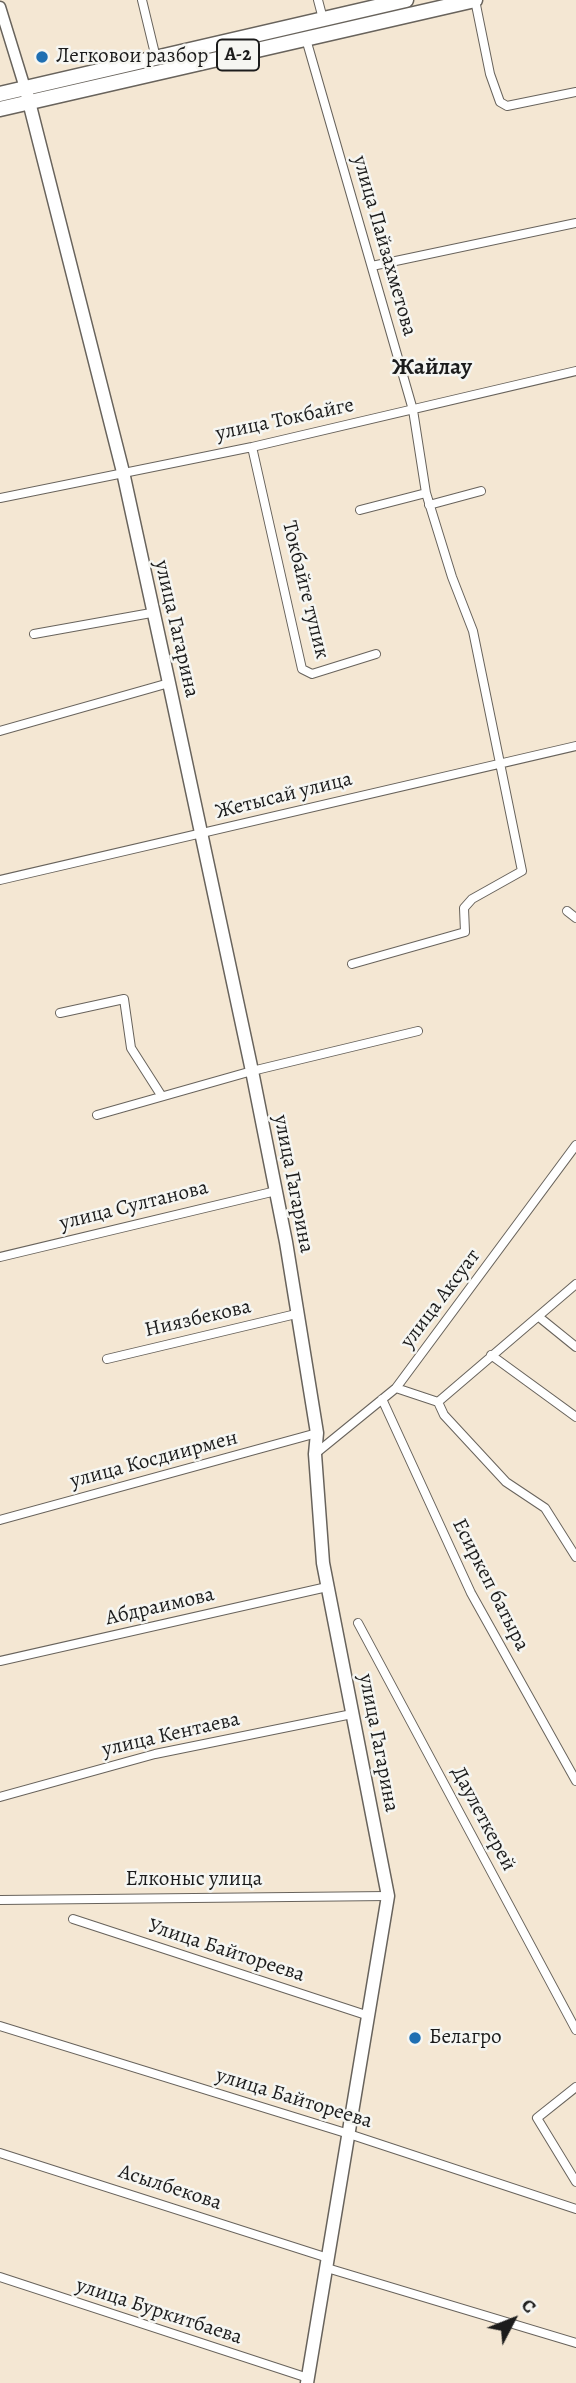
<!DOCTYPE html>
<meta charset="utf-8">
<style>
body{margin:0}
#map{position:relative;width:576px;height:2383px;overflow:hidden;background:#f4e7d3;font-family:Alegreya,serif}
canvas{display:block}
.north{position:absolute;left:478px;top:2285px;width:70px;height:70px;-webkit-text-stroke:5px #f6f6f2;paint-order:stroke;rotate:48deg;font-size:19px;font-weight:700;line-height:28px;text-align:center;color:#1c1c1c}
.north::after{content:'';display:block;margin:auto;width:24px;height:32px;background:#1c1c1c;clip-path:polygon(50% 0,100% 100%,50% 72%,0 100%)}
</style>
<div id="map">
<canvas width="576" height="2383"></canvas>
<div class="north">С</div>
</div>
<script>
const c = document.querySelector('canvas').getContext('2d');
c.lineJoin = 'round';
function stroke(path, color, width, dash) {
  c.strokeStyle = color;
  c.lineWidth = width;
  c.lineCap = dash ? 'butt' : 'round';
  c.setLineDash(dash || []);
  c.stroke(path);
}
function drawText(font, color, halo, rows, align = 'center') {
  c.font = font + ' Alegreya,serif';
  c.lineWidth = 5;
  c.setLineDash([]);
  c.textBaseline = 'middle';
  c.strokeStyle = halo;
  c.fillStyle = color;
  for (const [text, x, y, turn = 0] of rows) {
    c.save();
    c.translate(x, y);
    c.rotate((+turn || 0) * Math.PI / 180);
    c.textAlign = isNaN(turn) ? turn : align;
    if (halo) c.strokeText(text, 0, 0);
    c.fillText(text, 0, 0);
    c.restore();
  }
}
const minor = new Path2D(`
 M142 0 156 58
 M318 0 323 19
 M475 0 490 74 500 102 507 106 576 92
 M306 39 413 410 426 493 452 577 473 631 522 871 472 899 464 908 465 932 352 964
 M372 266 576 223
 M252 447 302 669 312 674 376 654
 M0 498 252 447 576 371
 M429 505 481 491
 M360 510 426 493
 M34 634 151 613
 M0 731 169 683
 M0 880 576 746
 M567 911 576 918
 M60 1013 124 999 131 1048 161 1095
 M97 1115 252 1071 418 1031
 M0 1257 276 1191
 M539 1317 576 1347
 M491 1355 576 1417
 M107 1359 296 1314
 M396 1388 438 1402 444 1415 506 1482 545 1508 576 1557
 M382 1399 471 1593 576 1781
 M438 1402 576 1284
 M315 1454 396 1388 576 1145
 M0 1520 317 1433
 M358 1623 576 2030
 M0 1661 327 1587
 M0 1797 155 1754 352 1714
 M0 1900 388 1896
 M73 1919 369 2016
 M0 2026 349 2134 576 2209
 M576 2087 537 2118 576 2182
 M0 2153 328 2258
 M327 2268 576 2343
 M0 2277 308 2378`);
const tertiary = new Path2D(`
 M0 7 25 88`);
const secondary = new Path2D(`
 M27 94 123 472 169 683 252 1071 286 1242 317 1433 315 1454 323 1563 388 1896 307 2383`);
const trunk = new Path2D(`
 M0 94 406 0
 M0 109 475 0`);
stroke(minor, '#68635c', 10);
stroke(tertiary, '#68635c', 13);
stroke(secondary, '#68635c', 15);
stroke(trunk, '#68635c', 17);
stroke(minor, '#fff', 8);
stroke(tertiary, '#fff', 10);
stroke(secondary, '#fff', 12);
stroke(trunk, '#fff', 14);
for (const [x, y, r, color] of [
 [42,57,7,"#1f6fb2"],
 [415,2038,7,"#1f6fb2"]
]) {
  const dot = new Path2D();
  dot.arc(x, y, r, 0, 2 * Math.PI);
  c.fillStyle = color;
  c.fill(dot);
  stroke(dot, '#f6f6f2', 2.5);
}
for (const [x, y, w] of [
 [238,55,42]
]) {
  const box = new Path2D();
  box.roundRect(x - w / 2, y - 15.5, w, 31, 5);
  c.fillStyle = '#f6f6f2';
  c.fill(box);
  stroke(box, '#1c1c1c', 2);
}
drawText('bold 19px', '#1c1c1c', null, [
 ["A-2",238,55]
]);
drawText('21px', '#1c1c1c', '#f6f6f2', [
 ["Легковои разбор",56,57],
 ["Белагро",429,2038]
], 'left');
drawText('21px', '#1c1c1c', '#f6f6f2', [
 ["улица Пайзахметова",384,246,74],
 ["улица Токбайге",285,420,-12],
 ["Токбайге тупик",305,590,76],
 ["улица Гагарина",176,629,77],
 ["Жетысай улица",284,796,-14],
 ["улица Гагарина",293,1184,79],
 ["улица Султанова",134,1206,-14],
 ["улица Аксуат",441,1299,-53],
 ["Ниязбекова",198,1319,-13],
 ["улица Косдиирмен",154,1460,-15],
 ["Есиркеп батыра",490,1585,63],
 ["Абдраимова",160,1607,-13],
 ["улица Кентаева",171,1735,-13],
 ["улица Гагарина",378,1743,79],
 ["Даулеткерей",483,1819,62],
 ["Елконыс улица",194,1880],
 ["Улица Байтореева",226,1951,18],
 ["улица Байтореева",294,2099,17],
 ["Асылбекова",170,2188,18],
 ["улица Буркитбаева",159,2312,18]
]);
drawText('bold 23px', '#1c1c1c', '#f6f6f2', [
 ["Жайлау",432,368]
]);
</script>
